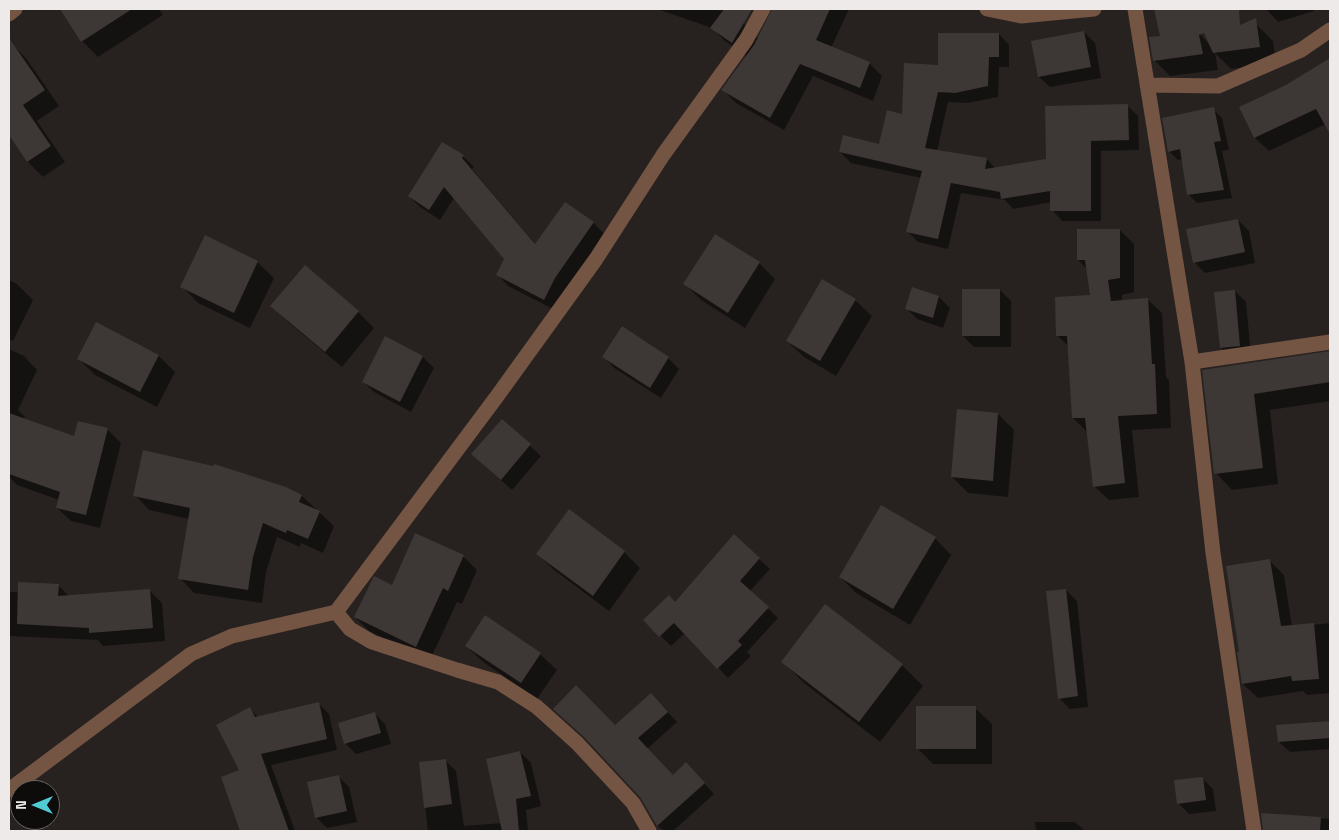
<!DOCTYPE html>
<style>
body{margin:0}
#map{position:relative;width:1339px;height:840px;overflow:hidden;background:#272220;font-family:"Space Grotesk",sans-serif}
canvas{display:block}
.frame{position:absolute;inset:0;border:10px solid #eeeae9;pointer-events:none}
.north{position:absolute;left:10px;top:780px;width:50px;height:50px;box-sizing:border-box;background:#0e0c0b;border:1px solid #686564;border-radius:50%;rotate:270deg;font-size:14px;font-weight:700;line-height:20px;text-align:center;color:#eeeae9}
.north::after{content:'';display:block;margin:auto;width:18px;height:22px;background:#51ccd3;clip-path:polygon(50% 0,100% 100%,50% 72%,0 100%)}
</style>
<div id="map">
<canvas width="1339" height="840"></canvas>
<div class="frame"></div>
<div class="north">N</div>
</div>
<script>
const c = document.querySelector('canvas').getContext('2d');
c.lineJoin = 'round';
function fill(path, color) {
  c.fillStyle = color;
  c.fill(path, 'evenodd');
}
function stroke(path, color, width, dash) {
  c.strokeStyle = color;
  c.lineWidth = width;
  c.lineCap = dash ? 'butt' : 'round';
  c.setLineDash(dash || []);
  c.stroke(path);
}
fill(new Path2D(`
 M72 9H159L163 15 98 57 82 41 65 13Z
 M657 9H732L730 14 744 24 758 38 777 20 783 9H849L831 48 869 63 882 76 873 101 813 76 784 130 736 103 723 90 746 56 725 41 712 28Z
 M1266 9H1314V11L1278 22Z
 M1257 25 1273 41 1276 63 1231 69 1215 53 1218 70 1170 76 1154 60 1198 32 1210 45Z
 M1084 32 1095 43 1101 78 1050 87 1039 77Z
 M999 34 1009 45V67H999L998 97 967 103 948 102 937 151 987 159 996 169 1047 160 1127 105 1138 116 1139 150 1101 151V221H1062L1052 210V202L1013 209 1005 200 961 193 948 249 918 242 908 232 921 178 851 163 840 152 880 145 939 66Z
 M11 43 26 58 59 106 37 121 65 162 43 177 28 162 13 139 17 136 9 124V45Z
 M1330 59V130L1326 124 1269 151 1255 138 1241 108 1286 86Z
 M1213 109 1222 118 1229 150 1222 151 1232 198 1197 203 1188 194 1183 159 1178 160 1169 151Z
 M463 156 474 167 472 169 536 245 565 204 594 223 604 234 555 310 508 286 498 275 506 259 454 198 440 220 420 207 409 196Z
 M1238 220 1249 231 1255 263 1205 273 1194 262Z
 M1120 230 1134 244V292L1122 295V301L1147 299 1162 313 1166 377 1169 380 1171 428 1132 430 1139 497 1109 500 1094 486 1087 432 1073 418 1069 347 1058 336 1091 296 1087 269 1078 260Z
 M205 237 257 262 274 278 250 328 198 303 182 286Z
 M759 263 775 279 745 328 701 300 685 284Z
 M9 280 17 284 33 300 13 341 9 339Z
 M823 281 855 300 872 316 836 376 804 357 787 341Z
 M912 289 939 297 950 308 943 328 917 319 906 308Z
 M1000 290 1011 301V347H974L963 336Z
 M1235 291 1246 302 1251 356 1232 359 1221 348 1215 293Z
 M272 306 358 312 374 328 342 367 288 322Z
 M622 328 668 358 679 369 661 398 614 368 604 357Z
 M386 338 423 357 434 368 411 412 374 392 363 382Z
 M9 349 24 356 37 370 18 410 25 417 24 420 75 437 107 429 121 443 100 528 71 521 57 508 59 500 17 485 9 477Z
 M1330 353V401L1270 410 1278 484 1232 490 1216 473 1204 371Z
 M159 356 175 372 157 407 95 375 79 359Z
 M998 414 1014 430 1008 497 968 493 952 477Z
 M502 420 541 456 512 490 484 465Z
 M135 495 302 496 334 526 323 553 301 543 300 547 277 537 266 572 262 603 194 593 180 578 189 519 149 510Z
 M569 511 624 552 640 568 609 611 554 570 538 554Z
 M734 536 770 569 750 591 778 618 747 652 751 656 728 678 685 633 671 646 644 620 675 603Z
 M935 538 951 555 910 625 856 593 840 577Z
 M463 556 477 570 462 604 457 602 430 660 369 631 355 617 393 586Z
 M1269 560 1284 575 1292 627 1330 623V693L1307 695 1303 691 1258 698 1243 684 1241 653Z
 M58 585 69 596 149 590 162 603 165 641 103 646 98 640 9 636V592H19Z
 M1066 590 1077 601 1088 707 1070 709 1059 698Z
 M466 646 540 654 557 670 537 699 483 662Z
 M783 662 902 665 923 686 880 742 804 683Z
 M318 703 329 714 337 750 271 765 295 831H242L222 778 241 771 250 709 258 717Z
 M661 705 677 722 647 749 673 776 696 774 714 794 673 831H664L658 826 641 796 615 726Z
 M975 708 992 724V764H933L917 748Z
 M374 713 385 724 391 744 356 754 345 743Z
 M1330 722V749L1290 752 1279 742 1278 726Z
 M520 752 531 763 541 806 526 810 528 831H428L420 763 445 760 456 771 464 826 502 823Z
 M338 776 349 787 357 822 327 828 316 817Z
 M1202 778 1213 789 1216 811 1189 814 1178 803Z
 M1263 814 1330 819V831H1264Z
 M1035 822H1075L1085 831H1036Z`), '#0007');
fill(new Path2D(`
 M60 9H132L81 42Z
 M724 9H752L732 43 710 28Z
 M772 9H830L816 40 870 62 860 88 800 64 770 118 721 90 754 45Z
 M1154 9H1239L1240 25 1256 18 1260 47 1213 53 1204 33 1199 35 1203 54 1153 61 1149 37 1160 36Z
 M1084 31 1091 67 1038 77 1031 41Z
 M938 33H999V57H989L988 86 955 93 938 92 925 148 987 158 985 169 1046 159 1045 106 1128 104 1129 140 1091 141V211H1050V191L1001 199 1000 192 951 183 938 239 906 232 922 171 839 152 843 135 879 144 887 110 902 114 904 63 938 65Z
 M9 38 45 90 23 105 51 146 27 162 9 135Z
 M1330 58V134L1316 109 1254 138 1239 107 1286 85Z
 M1214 107 1221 141 1214 142 1224 190 1187 195 1180 149 1168 152 1162 118Z
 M442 142 464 155 462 158 535 244 565 202 594 222 555 278 544 300 496 275 504 259 444 187 429 210 408 196Z
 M1238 219 1245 252 1193 263 1186 229Z
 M1077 229H1120V278L1108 280 1111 301 1148 298 1152 364H1155L1157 414 1118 416 1125 483 1093 487 1085 418H1072L1067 336H1056L1055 297 1090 295 1085 260H1077Z
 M715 234 760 262 728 313 683 284Z
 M205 235 258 261 234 313 180 287Z
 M305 265 359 311 325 352 270 306Z
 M822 279 856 299 820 361 786 341Z
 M912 287 939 296 933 318 905 309Z
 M962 289H1000V336H962Z
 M1235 290 1240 346 1220 348 1214 292Z
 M96 322 159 355 140 392 77 359Z
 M622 326 669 357 650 388 602 357Z
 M385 336 423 356 400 402 362 382Z
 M1330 351V382L1254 394 1263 468 1214 474 1202 370Z
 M957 409 998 413 993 481 951 477Z
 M9 413 74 436 78 421 108 428 86 515 56 508 60 492 9 474Z
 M502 419 531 444 501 480 471 454Z
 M143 450 213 466 214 464 286 487 302 495 299 502 320 511 308 539 287 530 286 533 263 523 253 557 248 590 178 579 190 508 133 496Z
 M881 505 936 537 893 609 839 577Z
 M569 509 625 551 593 596 536 554Z
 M415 533 464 555 448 591 443 588 416 647 354 617 374 576 392 585Z
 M734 534 760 558 740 581 769 607 738 641 742 645 717 669 674 623 659 637 643 620 669 595 675 602Z
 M1270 559 1281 626 1314 623 1319 679 1292 681 1291 676 1242 684 1237 652H1239L1226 566Z
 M18 582 59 584 58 596 150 589 153 628 89 633V628L17 624Z
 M1066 589 1078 696 1058 699 1046 591Z
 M825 604 903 664 859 722 781 662Z
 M485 615 541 653 521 683 465 646Z
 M576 685 615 725 651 693 668 712 638 738 673 775 686 762 705 783 657 826 640 797 584 737 553 709Z
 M319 702 327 739 261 754 289 831H240L221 777 239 770 216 725 250 707 255 717Z
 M916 706H976V749H916Z
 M375 712 381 733 344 744 338 723Z
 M1330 721V738L1278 742 1276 725Z
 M520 751 531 796 516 799 519 831H502L486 759Z
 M446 759 452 804 424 808 419 762Z
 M339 775 347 811 315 818 307 782Z
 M1203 777 1206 800 1177 804 1174 780Z
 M1261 813 1321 817 1320 831H1263Z`), '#3d3735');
stroke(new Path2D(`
 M987 9 1021 16 1094 9
 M1135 9 1192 362 1213 553 1254 831
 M9 14 15 9
 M1147 85 1218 86 1301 50 1330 30
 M1192 362 1330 342
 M9 790 191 654 232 636 336 612
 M649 831 633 803 577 743 537 707 498 682 457 670 372 642 350 629 336 612 498 395 596 259 663 155 746 40 763 9`), '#745443', 15);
</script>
